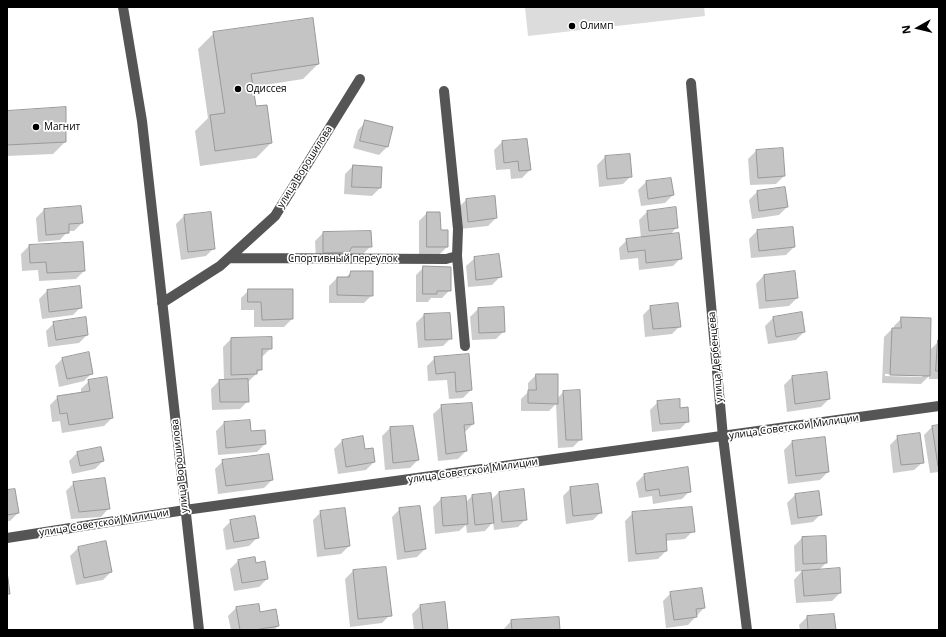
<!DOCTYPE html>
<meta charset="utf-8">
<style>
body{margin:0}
#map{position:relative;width:946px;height:637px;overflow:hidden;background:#fff;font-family:"Open Sans",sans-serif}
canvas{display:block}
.frame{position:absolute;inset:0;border:8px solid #000;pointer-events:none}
.north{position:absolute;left:898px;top:8px;width:40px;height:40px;-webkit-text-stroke:3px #fff;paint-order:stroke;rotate:262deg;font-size:11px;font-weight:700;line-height:16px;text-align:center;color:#000}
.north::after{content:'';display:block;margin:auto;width:14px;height:18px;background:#000;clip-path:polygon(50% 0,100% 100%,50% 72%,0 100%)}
</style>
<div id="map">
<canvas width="946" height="637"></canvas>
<div class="frame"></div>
<div class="north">N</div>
</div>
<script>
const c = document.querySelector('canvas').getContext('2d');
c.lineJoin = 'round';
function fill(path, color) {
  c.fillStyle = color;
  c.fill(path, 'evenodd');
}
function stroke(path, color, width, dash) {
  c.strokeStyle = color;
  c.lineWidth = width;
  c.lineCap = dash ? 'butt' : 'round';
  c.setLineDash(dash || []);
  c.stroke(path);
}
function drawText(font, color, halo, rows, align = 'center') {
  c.font = font + ' "Open Sans",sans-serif';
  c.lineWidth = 3.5;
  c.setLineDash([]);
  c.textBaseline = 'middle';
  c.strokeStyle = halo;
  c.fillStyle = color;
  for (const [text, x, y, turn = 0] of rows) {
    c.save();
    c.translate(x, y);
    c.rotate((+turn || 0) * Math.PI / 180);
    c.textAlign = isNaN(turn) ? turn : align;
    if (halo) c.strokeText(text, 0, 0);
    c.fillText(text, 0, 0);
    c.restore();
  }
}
fill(new Path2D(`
 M525 7H704L705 16 528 36Z`), '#dcdcdc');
fill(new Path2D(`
 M214 33 318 64 303 79 252 87 255 108 271 143 256 158 200 166 195 131 208 118 198 49Z
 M65 108V142L53 154 7 156V112Z
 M366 122 387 147 379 155 353 148 358 130Z
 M502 142 530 170 522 178 511 179 510 169 496 170 494 150Z
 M756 151 784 176 776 184 750 185 748 159Z
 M605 157 631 176 623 184 599 187 597 165Z
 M353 166 380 188 372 196 344 194 345 174Z
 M646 182 673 195 665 203 641 206 638 190Z
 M757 192 787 207 779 215 752 219 749 200Z
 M466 200 496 218 488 226 460 229 458 208Z
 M44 210 82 223 74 231H68L60 240 38 242 36 218Z
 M647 212 677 227 669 236 681 258 673 266 639 270 638 258 620 260 619 248 627 240 641 238 639 220Z
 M427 213 447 247 439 255H419V221Z
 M184 216 214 248 206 256 181 260 176 224Z
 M757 231 794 247 786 255 751 258 749 239Z
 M323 233 371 246 363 254 316 260 315 241Z
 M29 246 84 271 76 279 39 281 38 270 22 271 21 254Z
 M475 258 500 277 492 285 468 287 466 266Z
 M424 267 450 290 442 298H431L428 302H416V275Z
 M352 272 372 295 364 303H329V286L337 278H345Z
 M794 272 797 298 789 306 759 309 756 284 764 275Z
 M249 290H292V319L284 327H254V310H241V298Z
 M47 291 81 307 73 315 42 319 39 299Z
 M651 307 680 326 672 334 645 337 643 315Z
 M478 309 504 331 496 339 472 340 470 317Z
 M424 315 451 338 443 346 418 348 416 323Z
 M773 318 804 332 796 340 768 344 765 326Z
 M902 318 930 350 939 341V379H929V376L921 384 882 383 884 337 892 329H894V326ZM885 374 922 375V377L885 376Z
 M54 323 87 335 79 343 48 347 46 331Z
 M231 339 271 348 263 356H261V369L248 382V401L240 409 212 410 211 389 219 381 224 380 223 347Z
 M468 355 471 390 463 398 449 399 447 380 428 381 427 366 435 358Z
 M63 358 92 373 84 381 59 387 55 366Z
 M826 373 829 399 821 407 787 412 784 385 792 377Z
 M536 375 557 399 564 391 581 439 573 447 558 448 556 404 549 411H521V399L528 392V383Z
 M89 381 112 418 104 426 62 433 60 421 52 422 50 405 58 397 81 394V389Z
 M658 402 680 409 688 421 680 429 652 432 650 410Z
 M442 406 473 424 465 432 466 451 458 459 438 461 433 414Z
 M224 423 250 432 265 444 257 452 218 455 216 431Z
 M939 426V472L930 473 924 435 932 427Z
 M412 427 418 460 410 468 385 470 382 436 390 428Z
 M898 437 923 462 914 470 893 473 890 445Z
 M824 438 828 472 820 480 788 484 784 450 792 442Z
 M342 441 365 450 374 462 366 470 338 474 334 449Z
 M77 453 103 461 95 469 72 474 69 461Z
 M223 461 272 480 264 488 218 494 215 469Z
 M644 475 690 491 682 499 653 504 652 496 639 498 636 483Z
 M74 483 108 509 101 517 71 519 66 491Z
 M571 488 601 512 593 520 566 524 563 496Z
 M7 491 18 513 10 521H7Z
 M499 492 526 519 518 527 494 530 493 522 485 531 467 533 466 525 459 531 435 534 433 507 441 499 465 503 472 496 490 494V501Z
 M795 495 821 514 813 522 791 525 787 503Z
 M400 509 425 549 417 557 397 560 392 517Z
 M321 512 349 546 341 554 317 557 313 520Z
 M633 513 693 531 685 539 665 541 666 551 658 559 628 562 625 521Z
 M231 521 257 538 249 546 226 550 223 529Z
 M802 538 826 563 818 571 840 593 832 601 796 603 794 580 802 571 795 572 794 546Z
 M78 548 111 572 103 580 76 585 70 556Z
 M238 561 255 564 267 579 259 587 234 591 230 569Z
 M353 571 390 615 382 623 350 627 345 579Z
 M671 593 704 608 688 625 666 628 663 601Z
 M420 606 447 630H414L412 614Z
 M236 608 278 626 274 630H231L228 616Z
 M807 617 835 630H800L799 625Z
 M511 621 559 630H503Z`), '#0003');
const building = new Path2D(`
 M313 18 319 64 251 74 256 106 267 105 272 143 215 151 210 115 225 113 213 32Z
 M66 107V142L7 145V111Z
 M365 120 393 127 388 147 360 141Z
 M527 139 531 170 519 171 518 161 504 163 502 141Z
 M783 148 785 176 758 178 756 150Z
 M630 154 632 177 607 179 605 156Z
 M353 165 382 167 381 188 352 187Z
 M671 178 674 195 648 199 646 181Z
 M785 187 788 207 759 211 757 191Z
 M495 196 497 218 468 222 466 199Z
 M81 206 83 223 69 224V233L46 235 44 209Z
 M676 207 678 228 649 231 647 211Z
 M211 212 215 249 188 252 184 215Z
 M427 212H440L441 230H448V247H427Z
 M793 227 795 247 759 251 757 230Z
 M371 231 372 247H352L349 252 323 253V232Z
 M679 233 682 259 646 263 645 250 628 252 626 239Z
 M83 242 85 271 47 273 46 262 30 263 29 245Z
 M499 254 502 277 476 280 474 257Z
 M423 266 451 267V291H437V294H423Z
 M351 271H373V296L337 295V277H349Z
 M795 271 798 298 766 301 764 275Z
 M80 286 82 308 49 312 47 290Z
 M248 289H293V319L262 320 261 302H248Z
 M678 303 681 327 653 329 650 306Z
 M504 307 505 332 479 333 478 308Z
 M802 312 805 332 776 337 773 317Z
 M450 313 452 339 425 340 424 314Z
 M86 317 88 335 56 340 53 322Z
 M901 317 931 318 930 376 890 375 892 328H901Z
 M272 337V349H262V370H257V374L231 375V338Z
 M938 340H939V371H936Z
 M89 352 93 374 67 379 62 358Z
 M469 354 472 390 456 392 455 372 436 374 434 357Z
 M827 372 830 399 795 404 792 376Z
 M536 374H558V404L528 403V390H536Z
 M107 377 113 418 69 425 67 413 60 414 57 396 90 391 88 380Z
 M248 379 249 402H220L219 380Z
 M580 390 582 440H566L563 391Z
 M680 399V408L688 407 689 422 660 424 657 401Z
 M472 403 474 424 464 425 467 451 446 454 441 405Z
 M250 420 251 431 265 430 266 444 226 448 224 422Z
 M939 425V466H938L932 426Z
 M413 426 419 460 393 463 390 427Z
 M920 433 924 463 901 465 897 436Z
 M363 436 365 449 373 448 375 462 346 467 342 440Z
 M825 437 829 472 796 476 792 441Z
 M101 447 104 461 80 466 77 452Z
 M269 454 273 480 226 486 222 460Z
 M688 467 691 492 660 496 659 489 646 491 644 474Z
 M105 478 110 509 79 512 73 482Z
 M598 484 602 513 573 516 570 487Z
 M15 489 19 513 7 515V490Z
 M524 489 527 520 502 522 499 492Z
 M819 491 822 515 798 518 795 494Z
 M491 493 494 523 475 525 472 495Z
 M466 496 468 524 443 526 441 498Z
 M420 506 426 549 405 552 399 508Z
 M692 507 695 532 666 534 667 551 636 554 632 512Z
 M345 508 350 546 325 549 320 511Z
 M255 516 259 538 234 542 230 520Z
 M826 536 827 563 803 564 802 537Z
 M106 541 112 572 84 578 78 547Z
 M255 557 256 563 265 561 268 579 242 583 238 560Z
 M386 567 392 616 358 619 353 570Z
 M840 568 841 593 804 596 802 571Z
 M7 571 10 594H7Z
 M702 588 705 608 696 609 697 617 674 620 670 592Z
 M445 602 448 630H423L420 605Z
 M259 604 260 612 276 609 279 626 254 630H240L236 607Z
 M834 614 836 630H808L807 616Z
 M559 617 560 630H512L511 620Z`);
fill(building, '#c4c4c4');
stroke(building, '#999', 1);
stroke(new Path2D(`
 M123 7 142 121 199 630
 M691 83 723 437 747 630
 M457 256 465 346
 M229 258 446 259 457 256 458 229 444 91
 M162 303 220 266 275 216 360 79
 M7 538 185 510 939 406`), '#555', 10);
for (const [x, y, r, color] of [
 [572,26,4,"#000"],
 [238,89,4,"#000"],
 [36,127,4,"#000"]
]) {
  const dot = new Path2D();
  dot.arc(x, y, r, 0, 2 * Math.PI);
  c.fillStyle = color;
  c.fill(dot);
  stroke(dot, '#fff', 1.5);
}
drawText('10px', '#000', '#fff', [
 ["Олимп",580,26],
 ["Одиссея",246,89],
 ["Магнит",44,127]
], 'left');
drawText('10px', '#000', '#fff', [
 ["улица Ворошилова",305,167,-58],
 ["Спортивный переулок",343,259],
 ["улица Дербенцева",716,357,-95],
 ["улица Советской Милиции",794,427,-8],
 ["улица Ворошилова",180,466,-96],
 ["улица Советской Милиции",473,471,-8],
 ["улица Советской Милиции",104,523,-9]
]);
</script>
